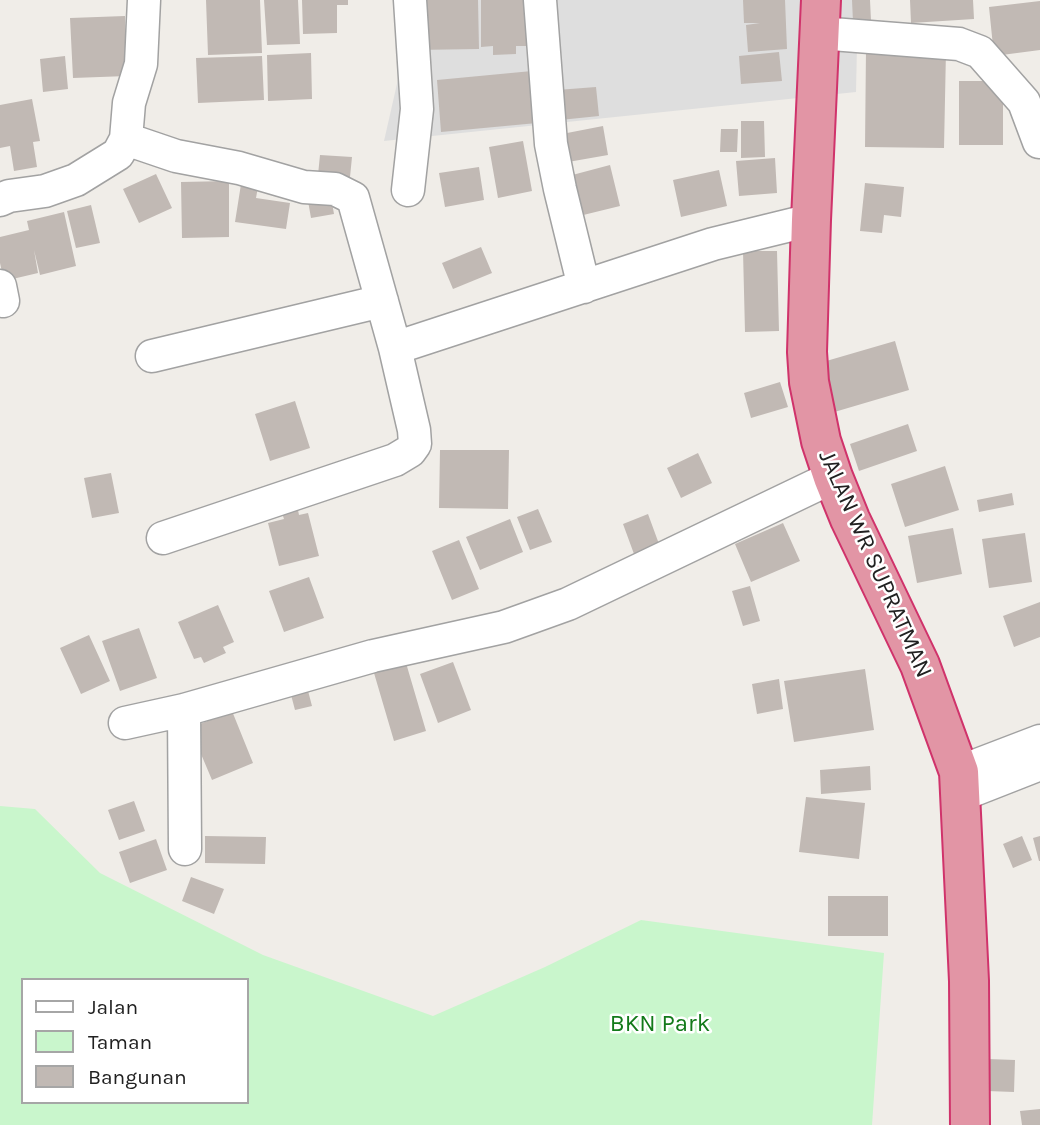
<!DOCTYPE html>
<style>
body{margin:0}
#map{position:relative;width:1040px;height:1125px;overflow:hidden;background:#f0ede8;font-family:Karla,sans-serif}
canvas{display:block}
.legend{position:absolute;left:21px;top:978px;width:228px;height:126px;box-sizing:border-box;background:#fff;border:2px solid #a6a6a6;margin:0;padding:9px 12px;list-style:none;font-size:21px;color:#212121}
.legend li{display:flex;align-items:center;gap:14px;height:35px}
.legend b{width:35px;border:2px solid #a6a6a6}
</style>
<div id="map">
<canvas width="1040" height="1125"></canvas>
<ul class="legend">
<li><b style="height:9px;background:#fff"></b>Jalan</li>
<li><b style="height:19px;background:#c9f6cc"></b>Taman</li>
<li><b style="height:19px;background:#c1b9b4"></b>Bangunan</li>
</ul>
</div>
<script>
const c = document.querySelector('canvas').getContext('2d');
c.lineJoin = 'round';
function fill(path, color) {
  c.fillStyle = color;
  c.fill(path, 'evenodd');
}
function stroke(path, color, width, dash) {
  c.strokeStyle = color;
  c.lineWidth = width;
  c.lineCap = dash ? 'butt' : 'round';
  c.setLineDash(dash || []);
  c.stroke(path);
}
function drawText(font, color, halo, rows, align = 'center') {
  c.font = font + ' Karla,sans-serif';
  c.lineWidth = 5;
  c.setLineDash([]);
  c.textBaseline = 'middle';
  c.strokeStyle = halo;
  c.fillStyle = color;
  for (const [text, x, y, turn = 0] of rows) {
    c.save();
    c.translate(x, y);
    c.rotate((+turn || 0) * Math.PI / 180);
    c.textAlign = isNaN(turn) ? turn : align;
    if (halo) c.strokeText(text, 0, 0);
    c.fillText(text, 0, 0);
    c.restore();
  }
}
fill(new Path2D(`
 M416 0H858L856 92 384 141Z`), '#dedede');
fill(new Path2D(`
 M0 806 35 809 100 873 263 955 433 1016 545 967 641 920 884 953 872 1125H0ZM23 980H247V1102H23Z`), '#c9f6cc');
fill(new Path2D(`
 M206 0H260L262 53 208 55Z
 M264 0H298L300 44 267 45Z
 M302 0H348V5H337V33L303 34Z
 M425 0H478L479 49 415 50Z
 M481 0H526V25H532L533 46H516V54L493 55V46L481 47Z
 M743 0H785L787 49 748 52 746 25 760 23H744Z
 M852 0H870L871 21 853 22Z
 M910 0H973L974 19 911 23Z
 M1040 1V50L994 56 989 7Z
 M125 16 127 76 73 78 70 18Z
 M866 49 946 50 944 148 865 147Z
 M779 52 782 81 741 84 739 56Z
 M311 53 312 99 268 101 267 55Z
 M65 56 68 89 43 92 40 59Z
 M262 56 264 100 198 103 196 58Z
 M532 71 537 123 441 132 437 80Z
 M959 81H1003V145H959Z
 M596 87 599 116 560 120 557 90Z
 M32 99 40 141 33 142 37 167 14 171 10 146 0 148V105Z
 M741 121H764L765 157 741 158Z
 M603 126 608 155 568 162 562 134Z
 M721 129H738L737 152H720Z
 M523 141 532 191 498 198 489 147Z
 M320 155 352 157 349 187 317 185Z
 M775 158 777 193 739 196 736 161Z
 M610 165 620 206 571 218 561 178Z
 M479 167 484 200 445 207 439 173Z
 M719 170 727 206 681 217 673 180Z
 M156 174 172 208 139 223 123 189Z
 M242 178 259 181 256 198 290 203 286 229 235 222Z
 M229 181V237L182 238 181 182Z
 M865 183 904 187 901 217 884 215 882 233 860 231Z
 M331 197 334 214 311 218 308 201Z
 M91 205 100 243 76 248 67 211Z
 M64 212 76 266 40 275 34 250 38 273 4 281 0 263V237L29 230 27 221Z
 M481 247 492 273 453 289 442 263Z
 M743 251H777L779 331 745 332Z
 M895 341 909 390 831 413 816 364Z
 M780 382 788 407 751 418 744 393Z
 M295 401 310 448 270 461 255 414Z
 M908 424 917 451 859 471 850 444Z
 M440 450H509L508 509 439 508Z
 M698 453 712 483 681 498 667 468Z
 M945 466 959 510 905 527 891 484Z
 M111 473 119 513 92 518 84 478Z
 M1012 493 1014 505 979 512 977 500Z
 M297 505 299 515 308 513 319 556 279 566 268 523 284 519 281 510Z
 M538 509 552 542 530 550 517 517Z
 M648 514 659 544 634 554 623 524Z
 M510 519 523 552 480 570 466 537Z
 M783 523 800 561 751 582 735 544Z
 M953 528 962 574 917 583 908 536Z
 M1025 533 1032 582 989 588 982 539Z
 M459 540 479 589 452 600 432 551Z
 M309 577 324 618 284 632 269 591Z
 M750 586 760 621 743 626 732 591Z
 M1040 602V637L1014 647 1003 616Z
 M218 605 234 642 223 647 226 653 204 663 201 657 194 659 178 622Z
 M139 628 157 678 120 691 102 641Z
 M89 635 110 681 81 694 60 648Z
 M453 662 471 710 438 723 420 674Z
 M406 663 426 731 394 741 374 673Z
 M865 669 874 730 794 742 784 681Z
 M779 679 783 709 757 714 752 684Z
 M307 687 312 706 295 710 290 691Z
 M232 711 253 763 212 780 190 728Z
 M870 766 871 790 821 794 820 770Z
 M806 797 865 803 859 859 799 852Z
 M134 801 145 831 119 840 108 810Z
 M205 836 266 837 265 864 205 863Z
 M1022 836 1032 860 1013 868 1003 844Z
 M1040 836V861H1039L1033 838Z
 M156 839 167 870 130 883 119 852Z
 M191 877 224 889 214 914 182 901Z
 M828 896H888V936H828Z
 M988 1059 1015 1060 1014 1092 987 1091Z
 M1040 1109V1125H1022L1020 1111Z`), '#c1b9b4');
const minor = new Path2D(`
 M540 0 551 144 560 189 584 287
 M819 33 959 44 980 52 1024 102 1039 142
 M126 139 176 156 239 168 304 187 335 189 353 198 395 348 414 430 415 444 410 451 395 460 163 538
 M408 190 417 109 410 0
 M0 200 9 196 45 191 76 180 118 154 126 139 129 103 141 64 144 0
 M0 286 3 301
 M395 348 713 244 811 220
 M152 356 382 301
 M184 710 185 849
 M125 723 184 710 373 656 504 627 568 604 833 477
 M959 772 1040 741
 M961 795 1035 766`);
const highway = new Path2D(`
 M821 0 811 220 807 352 809 382 821 441 833 477 850 519 920 665 959 772 969 981 970 1125`);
stroke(minor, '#a2a2a2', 35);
stroke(highway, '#d0336b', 42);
stroke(minor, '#fff', 32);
stroke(highway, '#e295a5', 38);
drawText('24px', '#212121', '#fff', [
 ["JALAN WR SUPRATMAN",875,564,66]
]);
drawText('24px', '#137a1a', '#fff', [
 ["BKN Park",660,1024]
]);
</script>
